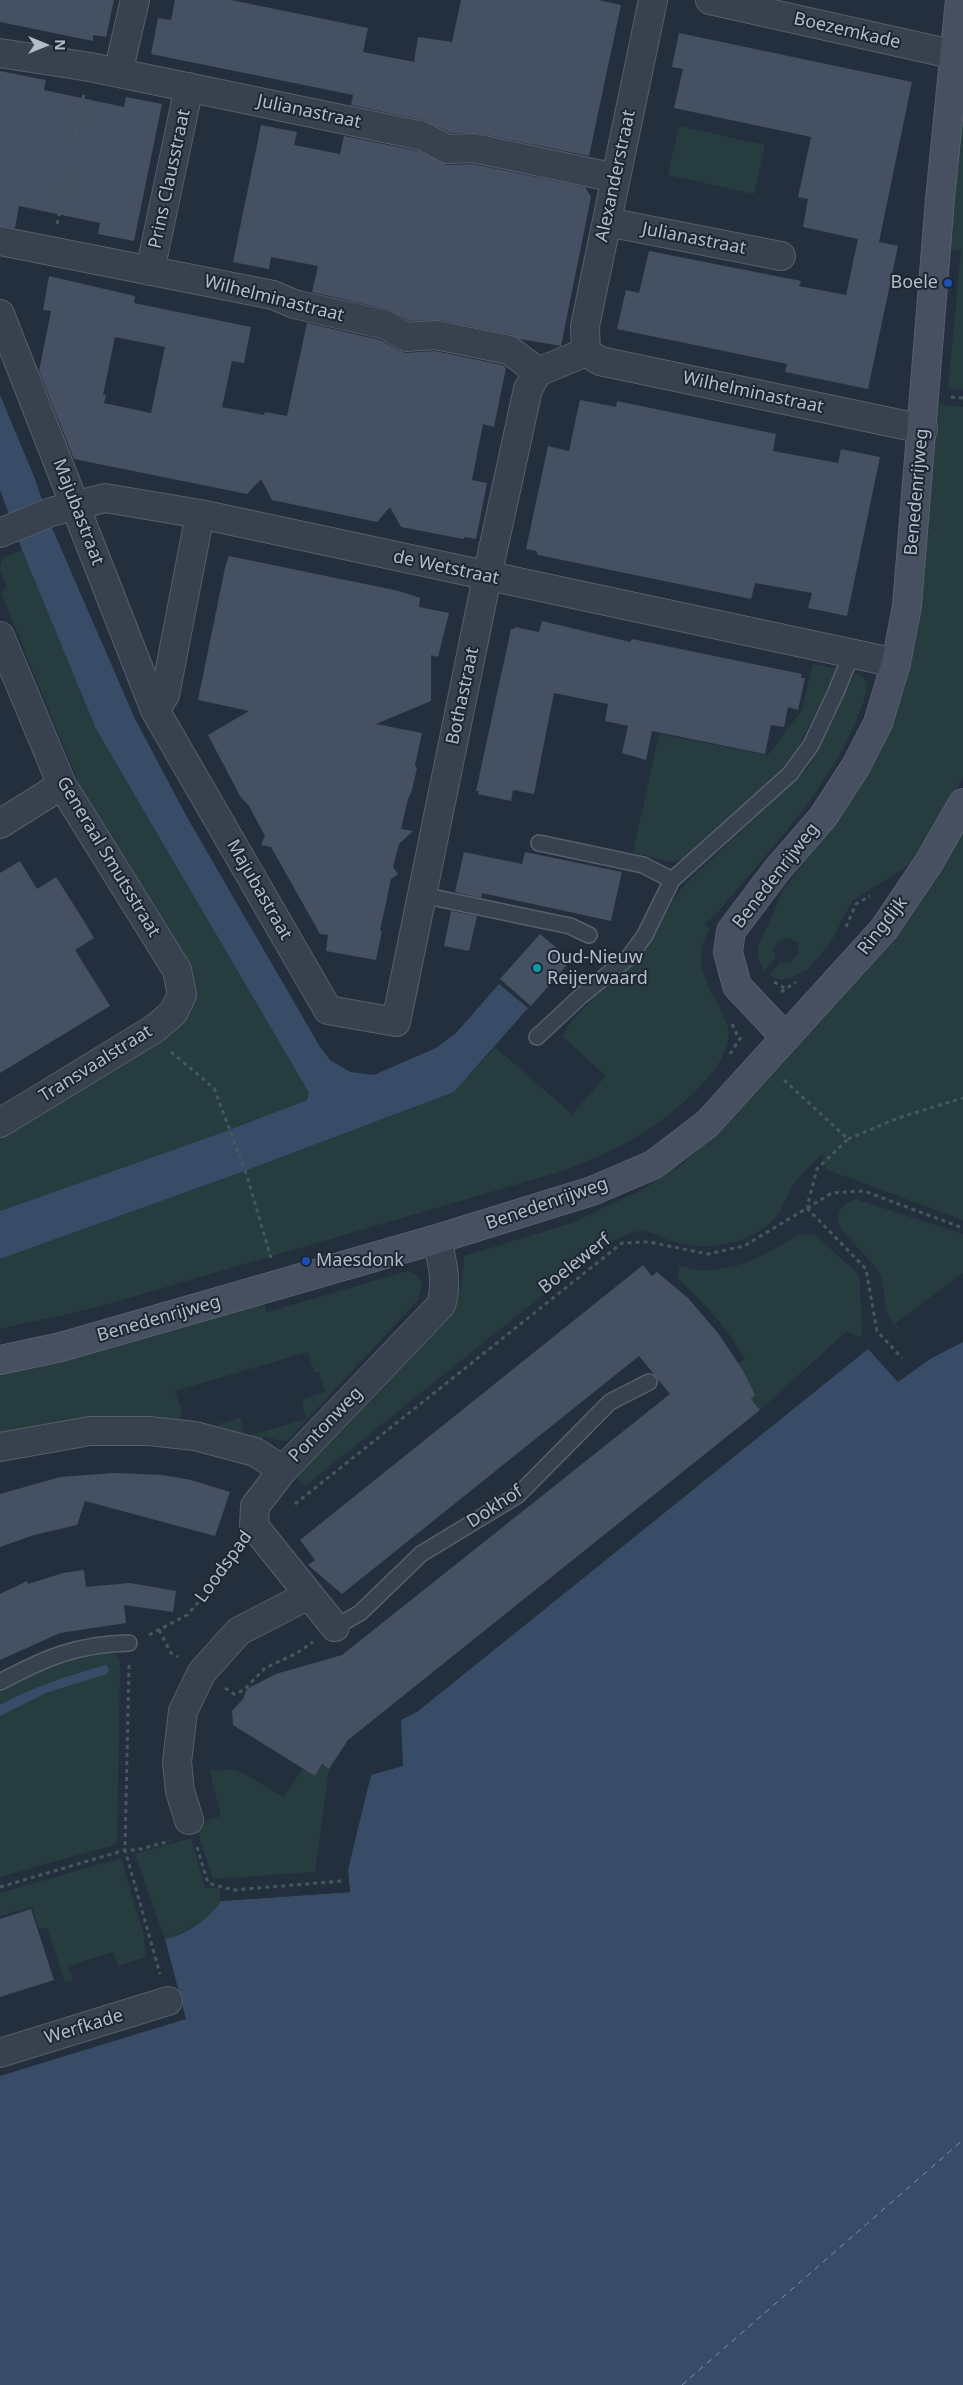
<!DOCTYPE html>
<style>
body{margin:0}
#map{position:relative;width:963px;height:2385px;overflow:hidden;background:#242f3e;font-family:"Noto Sans",sans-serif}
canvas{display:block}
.north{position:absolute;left:20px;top:20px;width:50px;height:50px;-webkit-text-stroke:4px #1d2633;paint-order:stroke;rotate:90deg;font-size:14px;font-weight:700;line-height:20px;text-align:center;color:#b4bcc9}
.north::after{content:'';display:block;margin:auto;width:18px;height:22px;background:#b4bcc9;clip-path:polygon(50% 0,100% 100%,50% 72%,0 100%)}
</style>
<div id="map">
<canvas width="963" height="2385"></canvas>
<div class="north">N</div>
</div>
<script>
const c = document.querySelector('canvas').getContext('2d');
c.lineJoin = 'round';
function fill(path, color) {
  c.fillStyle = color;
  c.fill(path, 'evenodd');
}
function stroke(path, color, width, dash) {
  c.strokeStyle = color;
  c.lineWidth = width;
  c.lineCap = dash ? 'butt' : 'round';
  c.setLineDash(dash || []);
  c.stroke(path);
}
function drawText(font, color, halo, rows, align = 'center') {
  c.font = font + ' "Noto Sans",sans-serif';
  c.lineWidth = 4;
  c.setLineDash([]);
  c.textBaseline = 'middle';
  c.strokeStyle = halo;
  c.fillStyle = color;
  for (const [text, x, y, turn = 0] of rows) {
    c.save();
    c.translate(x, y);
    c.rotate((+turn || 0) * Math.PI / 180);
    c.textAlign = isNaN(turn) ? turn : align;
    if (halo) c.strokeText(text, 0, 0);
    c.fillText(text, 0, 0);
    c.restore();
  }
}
fill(new Path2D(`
 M963 105V390L948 388 961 251 949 250Z
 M679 126 765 145 754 194 668 175Z
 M937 404 963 407V777L934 829 912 863 852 901 831 942 808 969 789 979H777L769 975 780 962 789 963 799 954 798 943 789 938 778 941 773 950 776 958 764 971 758 956V947L783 890 859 790 880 750 903 691 915 641 922 592Z
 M22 550 96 729 309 1093 307 1100 221 1133 0 1211V1136L174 1028 188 965 80 786 1 593 7 587 0 569 3 557Z
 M813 664 838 669 790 763 688 857 673 862 633 853 659 734 768 755 802 710Z
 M855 673C875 678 865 697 860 711 831 788 770 849 718 912L705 924 709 930C691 963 706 980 721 1011 723 1016 727 1022 728 1028 736 1066 667 1119 638 1136 615 1150 590 1160 566 1170L98 1307 0 1329V1259L239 1173 454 1092 495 1047 572 1114 606 1076 563 1037C567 1025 574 1018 583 1009 599 991 625 975 639 957 657 935 667 908 684 885L807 769Z
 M963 829V1220L825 1169 823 1154C814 1162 804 1171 796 1181 781 1202 786 1213 761 1230 735 1246 701 1251 672 1241 661 1238 652 1231 639 1231 627 1232 615 1241 604 1246L305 1486 294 1476 445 1321C460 1298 463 1283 464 1256L572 1223 645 1188 685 1162 717 1131 872 963 913 912Z
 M855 1199 963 1234V1273L895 1324 907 1338C902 1333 895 1328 891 1321 882 1307 886 1288 879 1273 871 1259 842 1233 839 1225 836 1210 843 1204 855 1199Z
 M801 1234 815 1235 857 1273 860 1283 862 1338 847 1331 760 1410 751 1399 755 1395 739 1363 745 1359C727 1327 705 1304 678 1279L679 1266C725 1280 762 1256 801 1234Z
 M408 1271 416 1274 422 1284 418 1300 287 1441H280L264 1436 261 1444 217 1431 218 1424 240 1418 245 1437 306 1419 302 1399 325 1392 319 1372H314L308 1352 175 1391 182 1412 180 1419 174 1422 0 1438V1373L105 1350 264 1303 267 1312Z
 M109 1650 118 1657 120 1665 117 1844 0 1877V1692L23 1680 32 1671 63 1657Z
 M322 1764 329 1769 315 1872 213 1879 195 1824 221 1816 210 1771 236 1769 284 1797 303 1768 315 1775Z
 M191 1838 205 1888H220C220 1892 221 1897 221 1900 218 1916 179 1936 165 1939L135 1854Z
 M121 1858 144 1936 146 1957 118 1966 113 1952 68 1966 73 1981 65 1983 47 1928 39 1929 32 1907 0 1916V1893Z`), '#263c3f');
fill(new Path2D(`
 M0 395 35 479 49 521 135 719 188 819 320 1047 330 1060 350 1072 374 1075 436 1048 456 1033 499 984 528 1008 454 1092 239 1173 0 1259V1211L221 1133 307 1100 309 1093 96 729 22 550 0 490Z
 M963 1342V2385H0V2076L186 2019 165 1939C185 1935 210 1919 221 1901L350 1892 348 1870 371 1775 403 1766 401 1720 417 1712 868 1349 898 1382 930 1359Z
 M106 1665 109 1669 107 1674 46 1693 0 1716V1705C33 1687 69 1675 106 1665Z`), '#394c67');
fill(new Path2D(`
 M346 1870H348L350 1892 221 1901V1898L347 1890Z`), '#242f3e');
stroke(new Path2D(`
 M682 2385 963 2140`), '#7c92b1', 1, [6, 5]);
fill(new Path2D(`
 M0 0H114L106 37 93 35V41L0 22Z
 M175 0H231L368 28 363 52 414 62 418 37 452 42 461 0H598L621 5 589 156 477 133H451L426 121 351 105 353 95 151 54 158 18 171 20Z
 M679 33 912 82 879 242 898 246 868 389 785 372 787 364 617 329 626 290 639 293 649 251 801 281 799 286 846 295 853 262 858 239 803 227 808 199 798 197 811 137 674 108 683 69 672 67Z
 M0 71 46 80 44 90 124 107 126 97 162 104 134 241 98 234 100 223 19 206 15 228 0 226Z
 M261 125 297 132 294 145 340 154 344 136 418 151 447 165 473 164 585 187 591 197 561 346 520 339 512 335 439 320 410 321 389 310 312 292 318 266 271 257 269 269 233 262Z
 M49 276 135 296 134 303 251 327 244 363 232 361 222 407 264 415 265 412 287 416 307 323 380 340 398 350 406 353 435 351 502 365 506 368 494 427 483 424 472 480 487 483 476 539 465 537 463 539 401 527 390 507 377 522 272 500 261 479 247 494 74 459 39 371 51 311 43 310ZM115 337 165 347 151 413 104 403 106 395H103Z
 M580 400 616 407 617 401 776 434 773 451 838 463 841 449 880 457 847 616 808 608 812 593 755 583 751 599 538 555 536 551 526 549 548 446 569 451Z
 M229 556 399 591 420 598 419 607 449 613 438 657 431 655V701L376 724 422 733 415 765 417 768 412 790 408 799 401 829 413 831 399 844 393 867 398 874 391 879 380 931H382L376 960 326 951 328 935 320 934 271 847 261 845 265 836 249 806 240 796 208 735 249 711 198 700 225 568Z
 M542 621 630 642 632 639 802 674 801 678H805L798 710 788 707 784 727 771 725 765 754 652 731 646 760 622 753 628 726 605 721 608 704 554 693 534 794 513 790 511 801 478 794 479 791H476L511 629H514L515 627 539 632Z
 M464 852 522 864 525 852 622 872 611 921 482 893 481 898 455 892Z
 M20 861 37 889 56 877 84 921 94 938 75 950 110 1006 0 1073V873Z
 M451 911 477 916 469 951 444 946Z
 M540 934 571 960 531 1006 500 979Z
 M643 1265 652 1276 657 1272 688 1298 718 1333 744 1372 755 1395 751 1399 760 1410 348 1740 329 1769 322 1764 315 1776 233 1725 232 1711 243 1699 247 1689 276 1674 342 1655 670 1394 639 1356 342 1594 308 1565 315 1560 300 1540Z
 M114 1473 163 1475 191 1480 230 1492 215 1536 85 1501 77 1525 34 1535 0 1547V1494L60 1477Z
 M84 1570 86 1587 130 1583 176 1591 173 1612 124 1605 126 1623 60 1633 0 1660V1594L27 1581 28 1584 63 1573Z
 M31 1909 54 1980 0 1997V1919Z`), '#455162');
const lane = new Path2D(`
 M539 843 643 865 672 880
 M422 895 570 926 589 935
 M537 1037 581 996 629 957 645 935 672 880 790 774 811 745 836 692 852 653
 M335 1627 360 1613 421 1554 518 1495 610 1402 649 1382
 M0 1682C45 1658 77 1644 129 1643`);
const street = new Path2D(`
 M710 0 956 55
 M0 53 90 67 423 136 447 149 474 148 616 178
 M118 73 135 0
 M607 222 781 256
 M0 241 273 295 294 304 386 325 406 337 436 335 509 350 538 372
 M150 271 189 87
 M0 314 155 710 328 1010 396 1022 487 577 528 389 538 372
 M586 352 585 326 653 0
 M586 352 600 361 923 429
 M538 372 586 352
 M0 533 51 512 105 498 200 514 896 663
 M0 636 62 785 177 970 182 995 173 1013 154 1029 0 1123
 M155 710 165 695 200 514
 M0 824 62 785
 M0 1447 90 1431H149L195 1436 255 1452 283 1470
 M335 1627 254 1526 255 1506 283 1470 441 1305C448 1282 442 1262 437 1239
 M189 1820 180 1791 177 1762 183 1711 202 1672 239 1631 309 1595
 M0 2053 168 2001`);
const secondary = new Path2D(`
 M785 1037 737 986 728 952 731 931 777 870 823 817 856 766 878 723 896 663 907 606 940 199 960 0
 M0 1360 61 1347 437 1239 592 1191 653 1165 707 1124 884 929 928 864 963 803`);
stroke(lane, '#565f6c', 18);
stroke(street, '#565f6c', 30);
stroke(secondary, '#565f6c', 30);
stroke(new Path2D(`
 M75 138 84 94
 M57 224 68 175
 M951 397 963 398
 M846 927 856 904 870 896
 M774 982 785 988
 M781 992 796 982
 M732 1024 739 1039
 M171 1052 214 1088 247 1176 271 1258
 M730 1054 743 1034
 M784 1080 848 1139 817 1169 807 1207
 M848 1139 898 1118 963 1098
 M807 1208 866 1269 877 1331 902 1358
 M295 1504 622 1243 649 1242 708 1254 744 1246 832 1193 864 1191 963 1228
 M159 1630 171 1653 178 1657
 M149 1635 187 1615 206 1594 238 1549
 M129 1665 125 1850 160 1974
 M225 1688 234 1694 244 1690 265 1668 295 1654 313 1642
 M197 1847 208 1883 233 1890 341 1881
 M0 1887 125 1850H137L170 1841`), '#44595c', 3, [4, 4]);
stroke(lane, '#38414e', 15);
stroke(street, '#38414e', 28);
stroke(secondary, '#465061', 28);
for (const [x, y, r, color] of [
 [948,283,5,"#1a4fb4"],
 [537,968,5,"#0f9aa8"],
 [306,1261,5,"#1a4fb4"]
]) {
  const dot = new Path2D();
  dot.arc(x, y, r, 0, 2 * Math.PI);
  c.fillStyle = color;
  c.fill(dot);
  stroke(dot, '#1d2633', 2);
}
drawText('18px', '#b4bcc9', '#1d2633', [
 ["Boezemkade",847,31,13],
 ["Julianastraat",309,112,12],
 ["Alexanderstraat",616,176,-78],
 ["Prins Clausstraat",170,179,-78],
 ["Julianastraat",694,239,11],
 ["Wilhelminastraat",274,299,14],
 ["Wilhelminastraat",753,393,12],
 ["Benedenrijweg",917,492,-85],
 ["Majubastraat",78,512,69],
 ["de Wetstraat",446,568,12],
 ["Bothastraat",463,696,-78],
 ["Generaal Smutsstraat",108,857,59],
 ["Benedenrijweg",776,876,-52],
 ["Majubastraat",259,890,60],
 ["Ringdijk",883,926,-52],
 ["Transvaalstraat",96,1064,-32],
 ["Benedenrijweg",547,1204,-19],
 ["Boelewerf",575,1264,-38],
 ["Benedenrijweg",159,1319,-16],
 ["Pontonweg",326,1425,-46],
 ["Dokhof",495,1507,-33],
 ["Loodspad",224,1567,-54],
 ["Werfkade",84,2027,-17]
]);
drawText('18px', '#b4bcc9', '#1d2633', [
 ["Boele",938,283,"right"],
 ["Oud-Nieuw",547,958],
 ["Reijerwaard",547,979],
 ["Maesdonk",316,1261]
], 'left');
</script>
